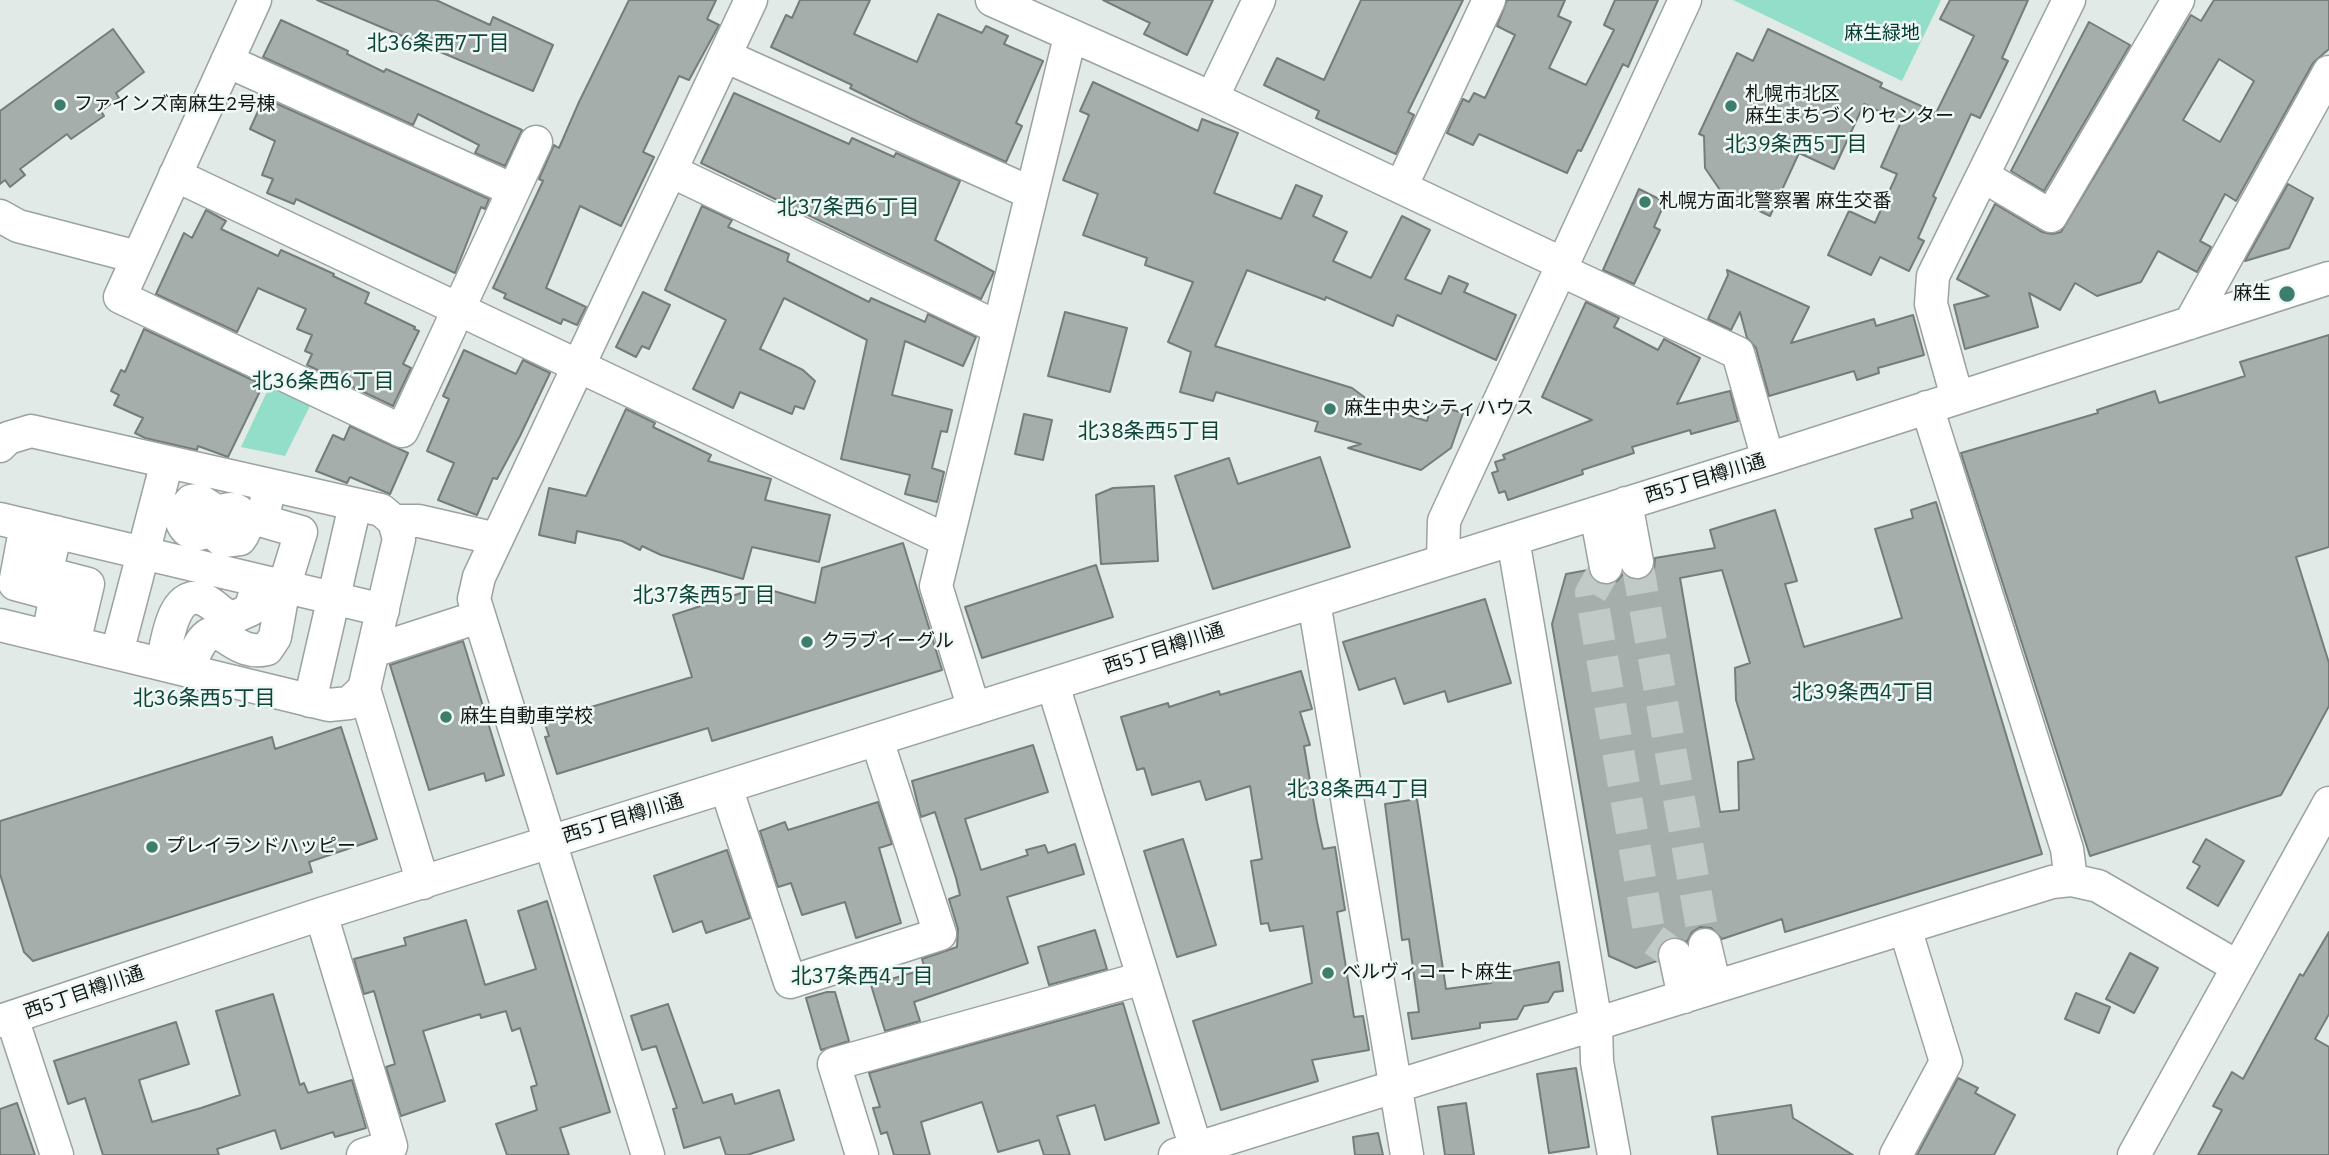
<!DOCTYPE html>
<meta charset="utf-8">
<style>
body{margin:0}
canvas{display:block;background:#e1eae7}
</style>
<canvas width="2329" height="1155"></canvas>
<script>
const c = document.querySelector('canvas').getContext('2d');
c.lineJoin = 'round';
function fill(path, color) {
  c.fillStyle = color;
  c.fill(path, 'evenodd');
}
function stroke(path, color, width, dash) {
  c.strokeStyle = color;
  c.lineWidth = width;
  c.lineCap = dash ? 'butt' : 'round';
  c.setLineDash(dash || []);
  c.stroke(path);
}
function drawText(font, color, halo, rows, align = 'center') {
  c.font = font + ' "IBM Plex Sans","Noto Sans JP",sans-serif';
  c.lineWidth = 5;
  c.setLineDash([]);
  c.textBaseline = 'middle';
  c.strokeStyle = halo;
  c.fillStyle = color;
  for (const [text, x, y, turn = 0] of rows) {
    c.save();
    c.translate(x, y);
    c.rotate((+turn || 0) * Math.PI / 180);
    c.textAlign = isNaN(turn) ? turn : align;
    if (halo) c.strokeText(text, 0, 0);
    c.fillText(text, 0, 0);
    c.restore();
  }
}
fill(new Path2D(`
 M1733 0H1941L1902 81Z
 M272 381 314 398 285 456 241 447Z`), '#92dec8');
const building = new Path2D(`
 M317 0H436L490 25 493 17 553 45 533 91Z
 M629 0H716L707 19 719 25 689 80 679 76 643 152 654 157 621 226 580 206 546 288 586 307 577 325 563 319 561 324 504 298 506 294 493 288 543 181 539 179 554 145 559 148 579 102Z
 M800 0H870L854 34 917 62 938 14 982 33 986 26 1008 36 1004 44 1043 61 1016 123 1022 126 1006 162 912 119 850 88 852 85 771 47 786 15 792 18Z
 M1103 0H1213L1187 55 1144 34 1150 23Z
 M1361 0H1463L1408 112 1414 115 1396 154 1316 118 1319 111 1264 85 1277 58 1324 80Z
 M1507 0H1565L1558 16 1571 22 1549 68 1586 85 1614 30 1604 25 1615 0H1658L1628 67 1623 64 1581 151 1578 150 1567 173 1479 134 1473 145 1447 133 1463 99 1469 102 1474 93 1485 98 1515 35 1497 26Z
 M1950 0H2028L2002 58 2008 61 1980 118 1971 114 1933 196 1936 198 1918 238 1924 241 1909 271 1880 257 1871 275 1828 255 1849 211 1875 223 1897 174 1881 167 1901 122 1864 104 1834 169 1799 153 1770 216 1722 193 1705 168 1704 136 1699 134 1737 53 1753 61 1768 29 1882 83 1880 87 1936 113 1974 36 1940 19Z
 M2214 0H2329V49L2313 63 2236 201 2225 194 2200 241 2211 247 2197 272 2158 251 2141 282 2097 296 2075 283 2060 310 2029 293 2038 327 1965 349 1954 305 1989 296 1957 279 1995 204 2042 232 2052 234 2061 232 2191 15 2201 21ZM2219 59 2254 81 2220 142 2183 120Z
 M281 20 348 51 347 54 384 72 386 69 522 130 505 166 475 153 479 145 418 114 413 125 263 57Z
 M2089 22 2130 45 2044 191 2011 171Z
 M113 29 144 72 116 93 119 98 101 111 104 116 71 139 67 134 20 169 25 175 10 187 5 180 0 184V111Z
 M1093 82 1198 131 1202 119 1238 133 1214 193 1281 219 1296 185 1322 196 1313 216 1347 232 1333 261 1371 278 1402 216 1430 230 1405 279 1441 294 1449 276 1468 284 1464 292 1516 315 1496 360 1397 315 1393 326 1326 297 1325 300 1247 270 1215 346 1352 388 1375 405 1427 421 1432 404 1463 413 1451 448 1421 470 1348 448 1361 444 1315 431 1318 422 1216 392 1213 401 1180 392 1191 352 1168 342 1193 282 1145 265 1147 258 1083 235 1098 194 1063 180 1089 115 1080 111Z
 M734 93 849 144 852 138 894 157 896 153 960 181 935 240 994 272 981 299 701 163Z
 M264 98 489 199 485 209 481 207 455 273 296 199 294 204 267 193 273 179 262 175 275 141 250 129Z
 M2288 184 2313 198 2289 248 2245 261Z
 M1639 189 1665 202 1654 227 1660 230 1634 284 1603 270Z
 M702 206 732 220 728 227 789 254 787 261 869 302 871 298 925 322 928 314 976 337 963 366 905 341 892 395 952 410 947 432 941 431 932 468 944 472 937 502 905 494 910 475 841 459 867 340 784 298 760 349 803 370 815 381 804 409 795 406 792 414 740 392 733 408 693 389 726 320 665 290Z
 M206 210 226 221 221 229 278 256 281 250 334 274 333 276 369 293 365 303 415 327 414 329 419 331 403 364 411 368 393 406 307 365 312 354 305 351 312 335 297 329 306 309 258 288 237 332 156 294 184 233 192 238Z
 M1727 270 1809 307 1791 343 1874 319 1876 326 1913 315 1924 355 1878 368 1879 373 1857 380 1854 371 1769 396 1756 348 1747 338 1740 312 1731 330 1708 319 1728 275Z
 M643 292 670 305 649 349 642 346 636 357 616 347Z
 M1586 302 1619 318 1614 327 1658 350 1664 339 1700 358 1677 404 1730 391 1738 421 1691 434 1690 430 1632 447 1634 453 1582 470 1583 474 1508 500 1505 491 1499 493 1492 473 1498 471 1495 462 1505 459 1503 455 1592 420 1542 397Z
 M1065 312 1127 328 1110 392 1048 376Z
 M144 329 263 385 228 457 198 446 197 450 145 438 135 433 143 418 114 405 119 395 111 391 121 370 125 372Z
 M2329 335V547L2296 557 2329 663V706L2281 795 2090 856 1961 453 2098 413 2097 410 2155 391 2159 403 2245 376 2240 362Z
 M464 350 516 374 523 360 550 373 520 436 497 479 493 478 477 515 438 500 454 463 427 451 449 399 443 396Z
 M626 409 655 423 653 427 711 455 708 461 771 479 765 500 830 515 819 562 752 547 743 579 661 555 642 546 640 550 622 541 577 531 575 543 539 535 549 488 586 496Z
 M1024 414 1052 420 1043 460 1015 454Z
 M350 426 408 453 390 494 350 477 347 483 316 471 333 435 344 440Z
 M1320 457 1350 547 1213 589 1175 476 1229 458 1238 484Z
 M1154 486 1158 561 1101 564 1096 495 1113 488Z
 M1936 502 2042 854 1785 932 1782 919 1722 939 1711 928 1700 927 1692 932 1687 942 1672 937 1663 941 1657 950V961L1636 968 1609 956 1552 624 1566 574 1588 570 1593 579 1601 584 1617 581 1623 574 1632 579 1641 580 1654 569 1655 558 1715 548 1710 530 1775 510 1797 581 1785 584 1804 647 1902 618 1875 529 1913 518 1911 510ZM1722 570 1750 663 1735 668 1736 700 1754 759 1738 762 1739 810 1720 812 1680 578Z
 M903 543 942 670 712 741 708 728 557 774 545 737 549 736 544 721 692 677 673 615 760 587 815 603 822 568Z
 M1096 565 1113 617 982 658 965 607Z
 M1485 599 1511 683 1448 702 1445 691 1404 704 1395 678 1359 690 1343 642Z
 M463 641 504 775 486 781 484 773 429 790 390 665Z
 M1301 671 1312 709 1300 712 1310 745 1304 746 1317 822 1323 849 1335 847 1345 910 1337 912 1354 1017 1363 1016 1369 1050 1312 1060 1318 1081 1221 1110 1193 1021 1312 983 1303 926 1270 931 1268 923 1261 924 1251 861 1262 859 1250 786 1206 800 1200 781 1152 795 1144 768 1137 770 1121 717 1168 703 1169 707 1219 691 1220 695Z
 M341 727 377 839 309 862 312 872 33 961 24 952 0 874V821L272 737 275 749Z
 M1033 745 1048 792 965 819 981 870 1028 855 1026 850 1045 845 1048 853 1075 844 1084 874 1007 897 1028 963 914 1002 920 1021 885 1031 871 985 925 969 922 959 957 947 958 929 949 899 960 895 956 878 935 812 921 817 912 781Z
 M1417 799 1446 989 1491 983 1489 976 1559 962 1563 991 1554 992 1548 1002 1524 1006 1517 1019 1480 1023V1028L1412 1039 1408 1013 1419 1012 1409 939 1402 940 1385 804Z
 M878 802 892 844 879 848 901 923 856 938 845 902 802 915 791 883 778 887 760 831 785 822 788 830Z
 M1183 839 1216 945 1177 957 1144 851Z
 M2206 839 2244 861 2218 906 2187 888 2200 866 2193 862Z
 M727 850 750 918 706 933 702 921 673 932 654 876Z
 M547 901 610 1112 560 1128 569 1155H507L496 1124 537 1110 531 1087 537 1085 520 1028 512 1031 506 1011 481 1018 480 1014 423 1031 445 1101 401 1116 386 1067 395 1064 374 991 364 994 354 959 406 945 404 938 466 920 485 985 536 969 518 911Z
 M1095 930 1107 969 1049 985 1038 947Z
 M2329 932V1014L2315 1039 2329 1047V1155H2198L2222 1110 2213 1106 2232 1072 2243 1079 2300 974 2303 976Z
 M2130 953 2158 968 2134 1013 2106 999Z
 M827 992H835L849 1041 821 1050 806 998Z
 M2076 993 2110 1007 2099 1033 2065 1019Z
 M273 994 300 1085 304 1083 308 1093 352 1080 366 1128 335 1137 333 1132 281 1149 275 1130 217 1149 219 1155H103L85 1098 68 1104 54 1061 176 1022 189 1064 139 1080 152 1122 201 1108 240 1095 216 1011Z
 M1123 1003 1159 1123 1105 1140 1095 1105 1057 1116 1070 1155H1044L1039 1140 998 1152 982 1102 921 1122 930 1155H894L887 1132 881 1134 873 1108 880 1107 869 1073Z
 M668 1004 703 1103 732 1094 735 1104 779 1090 794 1140 747 1155H726L720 1137 684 1148 673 1109 677 1108 656 1046 642 1050 631 1016Z
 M1576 1068 1589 1147 1549 1153 1537 1074Z
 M1958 1078 1978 1088 1975 1093 2015 1115 1994 1155H1917Z
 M17 1103 35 1155H0V1109Z
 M1466 1103 1474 1155H1445L1438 1107Z
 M1791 1105 1793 1118 1853 1155H1718L1712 1117Z
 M1378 1133 1383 1155H1355L1353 1137Z`);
fill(building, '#a5aeab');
stroke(building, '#757d7a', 2);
stroke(new Path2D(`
 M1637 562 1705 945
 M1606 567 1591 593 1650 937 1675 955`), '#c2cac8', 32, [32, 16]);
const minor = new Path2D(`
 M255 0 120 297 402 431 536 142
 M992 0 1212 98 1561 263 1571 275 1738 353 1768 459
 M725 56 1031 193
 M227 61 513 190
 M1212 98 1259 0
 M671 171 999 328
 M175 175 946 540
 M1983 176 2051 216 2178 0
 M1401 187 1489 0
 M0 216 18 226 137 257
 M2190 323 2329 72
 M1957 397 1931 304 1933 276 2069 0
 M1927 407 2067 849 2071 880
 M0 446 8 438 31 431 381 510 394 521 399 539 364 689 349 703 329 705 0 625
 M1626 503 1637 562
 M1596 513 1606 567
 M0 519 383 610
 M394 521H419L497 539
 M26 525 15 584 56 595 48 636
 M213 526C199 541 182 534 180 514L191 501 199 500 213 509 216 535 223 541 240 539C256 519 233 497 215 517
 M56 532 46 573 88 584 74 643
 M1513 539 1596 1024 1597 1062 1614 1155
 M1443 560 1444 521 1685 0
 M1314 602 1407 1155
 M373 651 478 617
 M117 653 167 462
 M162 664C167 644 172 586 205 600 215 605 221 614 232 618L250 610 259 581
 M188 671C215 594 225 660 267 649L275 637 284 587 301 532 263 521 269 485
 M1053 685 1198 1155
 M364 689 423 883
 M310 701 355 505
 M974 709 936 586 1070 37
 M726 787 790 982 940 934 877 740
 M321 914 391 1146 363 1155
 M1705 945 1715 987
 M1675 955 1684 997
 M12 1018 57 1155
 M0 1021 321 914 1768 459 2329 278
 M648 1155 474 599 479 577 751 0
 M862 1155 834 1064 1143 978
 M1175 1155 2052 882 2071 880 2098 886 2238 967
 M1896 1155 1946 1062 1905 928
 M2134 1155 2329 803`);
stroke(minor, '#9ba3a0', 35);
stroke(minor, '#fff', 32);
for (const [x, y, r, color] of [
 [60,105,7,"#3d7d6c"],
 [1731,106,7,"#3d7d6c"],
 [1645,202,7,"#3d7d6c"],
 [2287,294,9,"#3d7d6c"],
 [1330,409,7,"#3d7d6c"],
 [807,642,7,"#3d7d6c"],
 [446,717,7,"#3d7d6c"],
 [152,847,7,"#3d7d6c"],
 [1328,973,7,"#3d7d6c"]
]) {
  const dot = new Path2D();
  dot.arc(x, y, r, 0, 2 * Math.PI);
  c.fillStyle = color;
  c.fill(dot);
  stroke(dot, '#eff8f4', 2.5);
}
drawText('19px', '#013a2e', '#eff8f4', [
 ["麻生緑地",1882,34]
]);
drawText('19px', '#131615', '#eff8f4', [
 ["札幌市北区",1745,95],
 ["麻生まちづくりセンター",1745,117],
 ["ファインズ南麻生2号棟",74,105],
 ["札幌方面北警察署 麻生交番",1659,202],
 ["麻生",2271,294,"right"],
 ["麻生中央シティハウス",1344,409],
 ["クラブイーグル",821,642],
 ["麻生自動車学校",460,717],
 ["プレイランドハッピー",166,847],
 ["ベルヴィコート麻生",1342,973]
], 'left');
drawText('19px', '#131615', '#eff8f4', [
 ["西5丁目樽川通",1705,479,-17],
 ["西5丁目樽川通",1164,649,-18],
 ["西5丁目樽川通",623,819,-17],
 ["西5丁目樽川通",84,993,-19]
]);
drawText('21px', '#0d4538', '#eff8f4', [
 ["北36条西7丁目",438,44],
 ["北39条西5丁目",1796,145],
 ["北37条西6丁目",848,208],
 ["北36条西6丁目",323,382],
 ["北38条西5丁目",1149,432],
 ["北37条西5丁目",704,596],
 ["北39条西4丁目",1863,693],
 ["北36条西5丁目",204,699],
 ["北38条西4丁目",1358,790],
 ["北37条西4丁目",862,977]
]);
</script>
